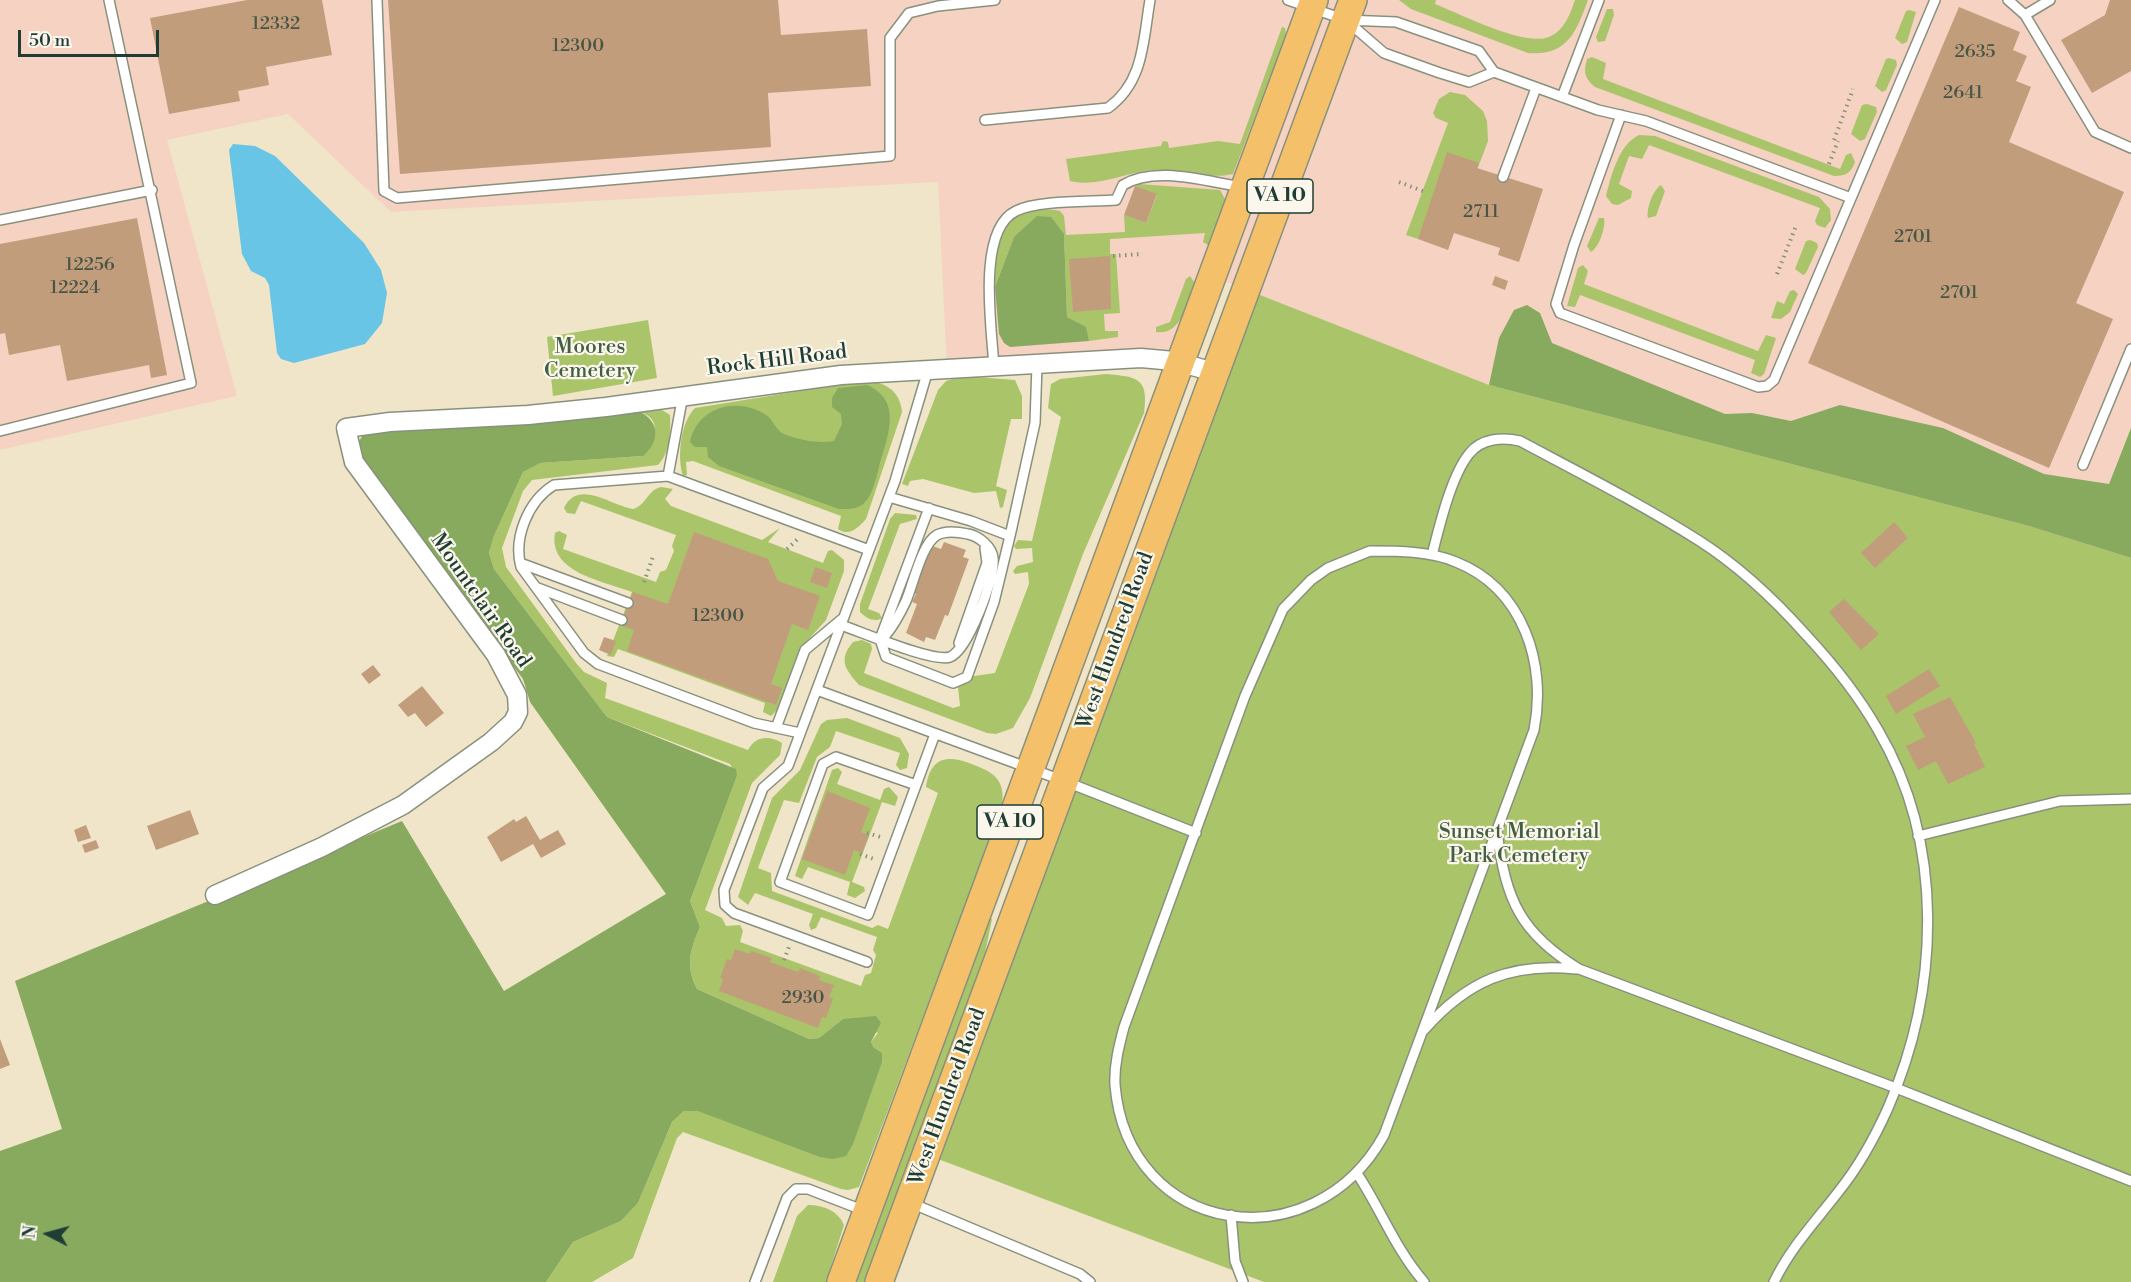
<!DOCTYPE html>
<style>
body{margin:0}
#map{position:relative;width:2131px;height:1282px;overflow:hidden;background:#f0e5c8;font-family:"Libre Bodoni",serif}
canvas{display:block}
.north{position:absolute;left:18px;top:1204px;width:60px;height:60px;-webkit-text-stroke:4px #fbf7ec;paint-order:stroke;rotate:276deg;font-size:16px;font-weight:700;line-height:24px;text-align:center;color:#1f3d34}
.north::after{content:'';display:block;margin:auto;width:21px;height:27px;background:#1f3d34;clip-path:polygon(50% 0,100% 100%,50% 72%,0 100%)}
.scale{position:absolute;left:18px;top:30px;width:141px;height:27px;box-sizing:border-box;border:3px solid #1f3d34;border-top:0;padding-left:8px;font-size:18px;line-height:21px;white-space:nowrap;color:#1f3d34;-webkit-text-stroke:4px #fbf7ec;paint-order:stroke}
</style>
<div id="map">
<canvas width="2131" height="1282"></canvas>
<div class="north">N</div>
<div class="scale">50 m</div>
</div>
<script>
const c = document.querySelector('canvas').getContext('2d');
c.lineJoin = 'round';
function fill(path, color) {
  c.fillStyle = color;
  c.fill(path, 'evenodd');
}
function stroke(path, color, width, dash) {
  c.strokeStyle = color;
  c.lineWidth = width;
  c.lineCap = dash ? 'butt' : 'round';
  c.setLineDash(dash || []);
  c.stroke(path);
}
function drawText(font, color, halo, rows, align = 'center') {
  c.font = font + ' "Libre Bodoni",serif';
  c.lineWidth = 4.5;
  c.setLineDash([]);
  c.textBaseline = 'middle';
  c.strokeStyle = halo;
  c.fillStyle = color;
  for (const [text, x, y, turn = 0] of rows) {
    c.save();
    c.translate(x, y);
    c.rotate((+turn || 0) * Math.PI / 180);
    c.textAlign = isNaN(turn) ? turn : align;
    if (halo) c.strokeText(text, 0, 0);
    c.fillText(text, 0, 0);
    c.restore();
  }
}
fill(new Path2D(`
 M0 0H2131V428L2085 543 1489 385 1211 276 1181 361 947 368 938 182 391 212 288 114 167 140 237 396 0 450Z`), '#f6d2c3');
fill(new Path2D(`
 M1399 0H1436L1435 4C1460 14 1525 47 1549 37 1565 30 1570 14 1575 0H1588C1576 32 1568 56 1528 53L1411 9Z
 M1607 9H1613L1614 15 1605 41 1598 42 1596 37Z
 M1909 10 1916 12 1907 42 1902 44 1895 38 1906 11Z
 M1282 27 1285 28 1286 35 1233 174C1208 180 1178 169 1153 170 1126 172 1097 188 1070 181L1066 159 1161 146 1163 141 1168 142 1169 148 1218 141 1240 144Z
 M1592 57 1606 63 1603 79 1840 169 1846 155 1851 153 1855 162C1851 173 1846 176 1834 176L1595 87C1585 79 1583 72 1587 59Z
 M1889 58 1896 60 1897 65 1886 90 1882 92 1875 86 1886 59Z
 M1450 92 1465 95 1483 111 1487 121 1488 141 1460 215 1418 239 1406 235 1448 123 1436 118 1433 113 1439 99Z
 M1867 104 1876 107 1877 112 1865 139 1860 141 1851 134 1862 105Z
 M1639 135 1655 136 1819 197 1830 209 1831 220 1825 228 1817 225 1815 221 1820 208 1649 145 1642 159 1629 156 1619 184 1632 191 1631 198 1618 205 1612 204 1606 196C1611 176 1619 144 1639 135Z
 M1139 184 1220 190 1225 199 1208 245 1203 242 1205 233 1110 239V254H1116L1120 313 1104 314 1105 331H1118V337L1089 341 1085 327 1067 317 1064 234 1014 237 995 287C996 242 1002 201 1060 211L1064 216 1066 235 1125 232 1124 215 1146 223 1157 195 1135 186Z
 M1661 185 1665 191 1656 216 1648 218C1646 209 1653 190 1661 185Z
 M1599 218H1604C1606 228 1599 247 1591 252L1587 246Z
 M1810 240 1817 243 1818 247 1806 273 1803 275 1795 269 1806 241Z
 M1583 265 1588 271 1584 284 1758 351 1766 335 1776 338 1764 374 1760 377 1751 373 1755 360 1580 295 1575 307 1567 306 1578 268Z
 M1190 276 1194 282C1188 301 1182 336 1156 332V327L1170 322 1186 279Z
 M1794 290 1798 294 1790 312 1781 319 1771 318 1777 301 1784 304 1790 291Z
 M1255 293 1489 385 2029 526 2131 558V1282H1264L938 1159Z
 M648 320 657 378 553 396 547 337Z
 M1106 374C1137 377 1149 377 1144 413L1083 554 1030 698 1013 728 996 734 987 733 859 685C845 669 838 660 853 642L862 640 871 644 872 649 864 673 953 708 960 706 958 687 967 677 995 673 1029 584 1028 572 1015 574 1013 571 1017 566 1033 562 1032 548 1016 549 1014 546 1018 540 1032 541 1061 417 1048 408 1051 384 1060 379Z
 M963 376 1015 380 1022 396V419H1011L996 486 1007 490 1003 507 1000 508 996 491 974 493 923 479 910 481 908 486 902 484 938 390 946 381Z
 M862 381C883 381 900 389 902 412L866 519C858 528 849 537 838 529L841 516 693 461 686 462 687 475 683 476C677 458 680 423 695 408Z
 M651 408 662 410 670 415C671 432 670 453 658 465L532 480 523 491 502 548 506 567 576 663 584 672 607 683 605 698 748 750C755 736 769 735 782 743L780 755 752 783 705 910 722 918 726 926 740 925 743 931 740 942 861 986 865 975 871 973 876 955 873 950 877 937 821 917 816 928 811 930 809 925 813 914 755 893 748 905 738 897 772 798 800 770 821 724 827 720 847 718 900 738 909 754 907 768 900 770 896 765 900 753 836 731 830 747 817 757 799 803 784 800 758 868 771 873 772 891 872 928 878 925 888 929 938 793 926 787C930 759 945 754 969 763 993 772 1006 778 1002 807L859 1187 848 1190 841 1189 683 1132 677 1138 633 1258 592 1282H546L573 1242 621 1221 638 1203 672 1122 684 1111H698L874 1048 871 1042 878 1033 843 1019 819 1038 809 1039 697 989C685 965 690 950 700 927L690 901 737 776 730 764 607 717 494 569 489 553 494 536 523 472 539 463 643 456C655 435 665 419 635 410Z
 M661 487 673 489 665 499 671 506 762 540 780 528 768 542 823 563 828 551 832 550 844 560V571L826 620 799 650 777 710 771 716 763 712 765 703 618 649 614 657 607 656 632 592C604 581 548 573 555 533L559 531 567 535 563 549 656 582 660 572 666 570 674 551 672 546 676 535 581 501 575 514 567 513 564 508C578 478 612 506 633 509 647 505 647 490 661 487Z
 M895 513 916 515 917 519 900 524 868 609 879 613 882 618C875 623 866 618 860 612V604L890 519Z
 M838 768 842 772 837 784 880 800 884 789 889 787 898 797 895 806 882 802 852 882 864 887 865 891 855 898 847 895 850 882 808 867 802 879 795 876 832 770Z
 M984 916 992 919 983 963 864 1282H856L860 1257Z
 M808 1205C824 1205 838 1211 844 1225L826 1282H773L797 1216Z`), '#aac46a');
fill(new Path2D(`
 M1037 216 1051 217 1064 234 1067 317 1086 327 1089 341 1010 347 1004 343 999 334 995 287 1014 237Z
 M1527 305 1540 313 1552 343 1725 414 1752 413 1791 421 1840 405 1943 428 2044 474 2109 484 2131 428V558L2029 526 1489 385 1499 338 1514 310Z
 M867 385C904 401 887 438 879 467 876 478 873 494 865 502 858 510 848 509 839 509L719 466 708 457 707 447H695L690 442C697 407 737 396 766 415 773 419 776 431 784 434 799 440 819 444 834 441L842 424 841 414 832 407V398L838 388Z
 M635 410C659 418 662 440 643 456L540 463 523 472 494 536 489 553 494 569 607 717 736 769 737 776 690 901 700 927C690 950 685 965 697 989L809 1039 819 1038 843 1019 876 1016 881 1023 871 1042 874 1048 882 1053V1062L853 1144 846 1156 833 1159 820 1157 698 1111H684L672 1122 638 1203 621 1221 573 1242 546 1282H0V1151L62 1129 15 981 402 821 504 991 666 894 530 702 523 679 362 463C358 452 355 444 364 434Z`), '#87aa5e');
fill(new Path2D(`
 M233 144 255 146 275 156 364 243 381 270 387 293 382 323 365 344 294 363 281 359 277 353 269 285 265 278 251 271 242 254 229 150Z`), '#68c5e6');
fill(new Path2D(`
 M247 0H322L332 55 266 67 269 85 238 91 240 101 169 114 150 18Z
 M388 0H778L781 35 867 29 871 86 768 93 771 147 400 174Z
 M2110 0H2131V71L2092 93 2061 40 2105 15Z
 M1959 7 2020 32 2013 50 2027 56 2016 81 2031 87 2009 142 2124 192 2076 303 2113 319 2049 468 1808 363Z
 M1447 152 1479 163 1477 168 1543 189 1519 262 1498 255 1500 248 1454 233 1448 250 1418 239Z
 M1135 186 1157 194 1146 223 1124 215Z
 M137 218 167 375 151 378 149 365 67 381 60 345 9 355 5 333 0 334V244Z
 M1110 256 1111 309 1073 312 1069 259Z
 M1495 276 1508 281 1505 290 1492 285Z
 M1894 522 1908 538 1875 568 1861 553Z
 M694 532 768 559 778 581 820 596 808 630 792 624 771 684 782 688 776 705 627 651 634 630 620 625 633 592 668 604Z
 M944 542 966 550 963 557 969 559 948 616 945 615 935 640 926 637 924 642 906 633 917 604 912 602 916 594 911 592 930 545 941 549Z
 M815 567 832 573 827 588 810 582Z
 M1844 599 1879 634 1861 650 1829 612Z
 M604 637 616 641 611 655 599 650Z
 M373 665 381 675 369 684 361 674Z
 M1929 669 1940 686 1896 714 1886 696Z
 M422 686 444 713 426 727 415 713 408 717 398 705Z
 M1950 697 1976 743 1974 744 1985 767 1948 784 1936 761 1918 770 1906 746 1925 737 1913 714Z
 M827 791 870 808 861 832 869 835 862 853 854 850 845 875 802 859Z
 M190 810 199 834 156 850 147 826Z
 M526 816 540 840 558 830 566 844 541 858 533 844 501 862 487 837 514 819 516 822Z
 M86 825 91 838 78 842 74 830Z
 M96 840 99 848 85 853 82 845Z
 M735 949 750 954 751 951 772 958 770 962 798 972 800 968 820 976 819 980 834 985 829 997 833 999 826 1018 822 1017 818 1028 719 991 723 979 720 978 727 959 731 960Z
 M0 1039 10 1065 0 1069Z`), '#c29d7c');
const lane = new Path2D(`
 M377 0 384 191 397 198 890 156V38L909 13 938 6 995 0
 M1288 0 1346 20 1396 22 1479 51 1494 72 1598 110 1646 121 1851 198
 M2008 0 2025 15 2095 132 2131 148
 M2025 15 2050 0
 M1347 21 1384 53 1440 73 1469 82 1494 72
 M1562 97 1599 0
 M1621 115 1574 245 1556 304 1560 313 1758 387 1767 386 1774 380 1935 0
 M985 120 1108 108C1144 82 1143 41 1150 0
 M1503 177 1536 88
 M0 220 152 190
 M994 367C992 330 976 230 1016 211 1037 200 1090 202 1116 200L1123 185C1156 165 1207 182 1243 187
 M683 395 668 476 869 550
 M0 431 191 383 109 0
 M2083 465 2131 349
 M668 476 554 485C528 501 513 538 521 567L584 653 598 664 754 723 800 733
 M889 497 971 521 1010 536
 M929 508 880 639 886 657 953 683 967 677 994 602 1010 536 1035 423 1037 365
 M1370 551C1398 551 1430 551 1456 562 1524 589 1547 665 1534 730L1384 1135C1313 1264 1128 1237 1115 1085 1114 1065 1119 1046 1124 1027L1245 696 1283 609 1311 580 1328 568Z
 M1432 555C1439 528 1451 476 1469 454 1481 438 1503 437 1520 441 1580 473 1641 504 1698 540 1739 566 1775 600 1807 636 1834 665 1858 695 1878 730 1945 844 1940 989 1888 1108 1875 1137 1859 1166 1839 1191 1816 1221 1791 1247 1774 1282
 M520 563 628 603
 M538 588 622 620
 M841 625C862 632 933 663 950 657 968 650 996 576 993 558 992 547 979 536 968 534 959 532 946 530 937 535 922 543 913 585 906 601 900 614 894 625 885 636
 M959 643 987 563 985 548
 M817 690 1064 781 1196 833
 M776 728 805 650 842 619
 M916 785 836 757 823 764 780 882 868 915 935 734
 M1497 832C1506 900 1520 933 1579 969L1896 1088 2131 1181
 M1918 836 2060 801 2131 799
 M867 962 734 913 725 905 724 890 763 788 788 766 895 481 928 370
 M1424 1030C1467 981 1511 962 1576 969
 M1358 1175C1381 1210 1396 1250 1424 1282
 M911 1203 1080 1274 1090 1282
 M1231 1215 1235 1261 1243 1282
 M755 1282 787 1198 796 1189H808L865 1211`);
const street = new Path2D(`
 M215 895 322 847 403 805 491 742 513 722 518 712 517 695 496 655 354 462 346 428 390 422 528 415 606 407 841 375 1141 358 1174 361 1214 372`);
const primary = new Path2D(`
 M841 1282 1314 0
 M879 1282 1353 0`);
stroke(lane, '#88917e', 12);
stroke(street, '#88917e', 21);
stroke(primary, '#88917e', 30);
stroke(new Path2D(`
 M1834 140 1853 89
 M1829 164 1838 141
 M1399 182 1425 192
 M1113 256 1141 254
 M1777 274 1796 226
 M787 549 800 537
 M644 582 654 554
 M867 833 884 838
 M860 854 876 860
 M784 960 789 947`), '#88917e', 4, [1.5, 4.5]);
stroke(lane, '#fff', 9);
stroke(street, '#fff', 18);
stroke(primary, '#f4c16a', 27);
drawText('18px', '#485546', null, [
 ["12332",276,25],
 ["12300",578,47],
 ["2635",1975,53],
 ["2641",1963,94],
 ["2711",1481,213],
 ["2701",1913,238],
 ["12256",90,266],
 ["12224",75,289],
 ["2701",1959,294],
 ["12300",718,617],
 ["2930",803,999]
]);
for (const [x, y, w] of [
 [1280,196,66],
 [1010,822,66]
]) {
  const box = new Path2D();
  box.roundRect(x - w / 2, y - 17, w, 34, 4.5);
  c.fillStyle = '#fbf7ec';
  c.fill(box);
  stroke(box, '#1f3d34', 1.5);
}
drawText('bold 20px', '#1f3d34', null, [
 ["VA 10",1280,196],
 ["VA 10",1010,822]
]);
drawText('21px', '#425f42', '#fbf7ec', [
 ["Moores",590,348],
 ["Cemetery",590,372],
 ["Sunset Memorial",1519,833],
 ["Park Cemetery",1519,857]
]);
drawText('21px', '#1f3d34', '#fbf7ec', [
 ["Rock Hill Road",777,361,-7],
 ["Mountclair Road",480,601,55],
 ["West Hundred Road",1116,641,-70],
 ["West Hundred Road",948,1097,-70]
]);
</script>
